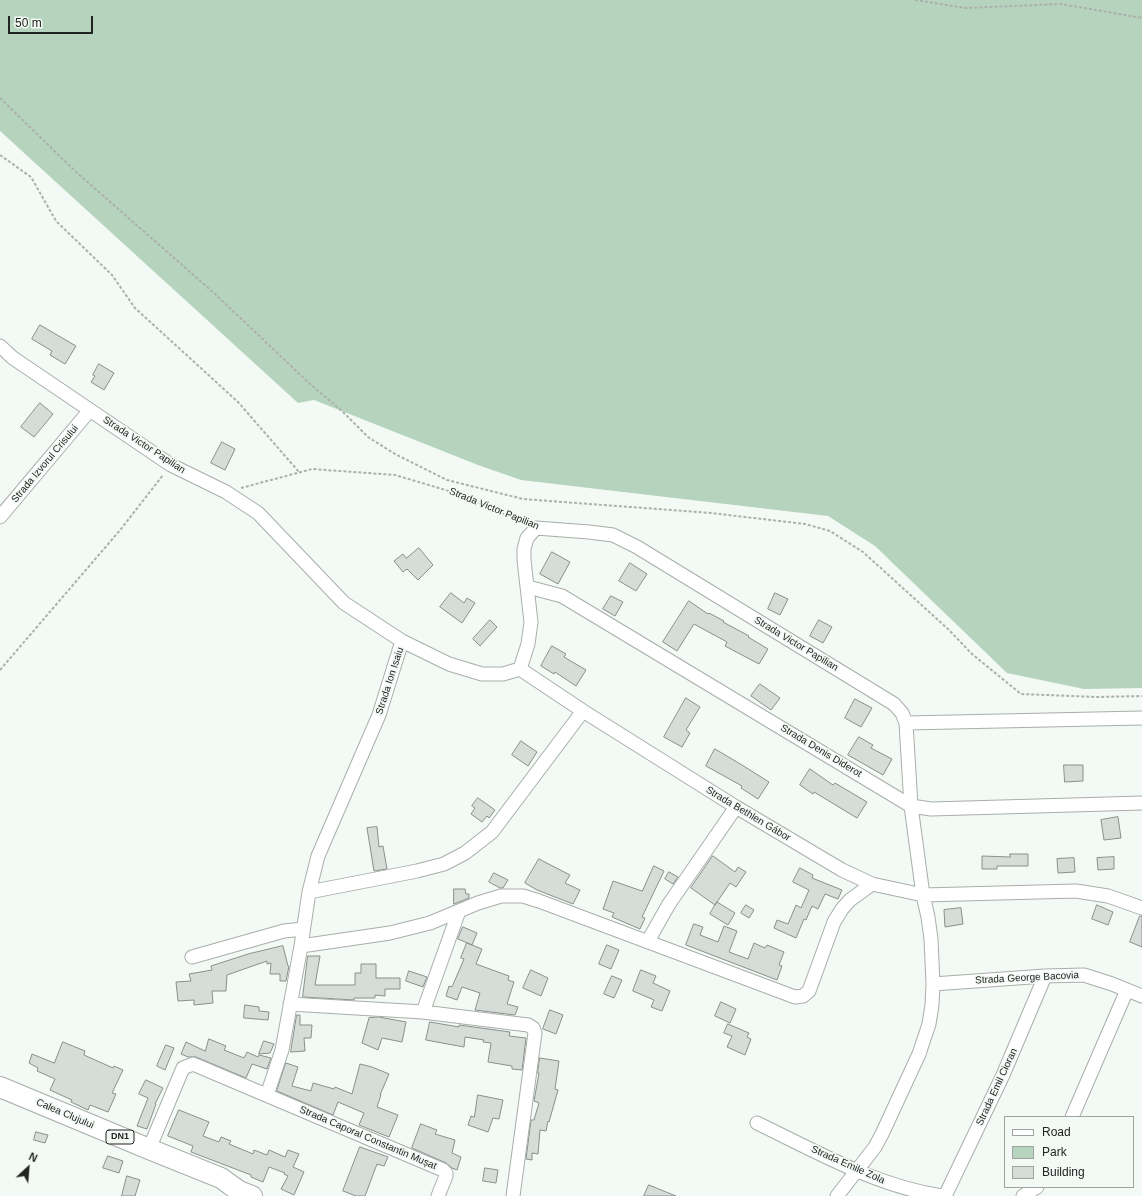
<!DOCTYPE html>
<meta charset="utf-8">
<style>
body{margin:0}
#map{position:relative;width:1142px;height:1196px;overflow:hidden;background:#f3f9f5;font-family:Arial,sans-serif}
canvas{display:block}
.legend{position:absolute;left:1004px;top:1116px;width:130px;height:72px;box-sizing:border-box;background:#f3f9f5;border:1px solid #9fa4a1;margin:0;padding:5px 7px;list-style:none;font-size:12px;color:#222422}
.legend li{display:flex;align-items:center;gap:8px;height:20px}
.legend b{width:20px;border:1px solid #9fa4a1}
.north{position:absolute;left:8px;top:1148px;width:40px;height:40px;-webkit-text-stroke:3px #f3f9f5;paint-order:stroke;rotate:26deg;font-size:11px;font-weight:700;line-height:16px;text-align:center;color:#222422}
.north::after{content:'';display:block;margin:auto;width:14px;height:18px;background:#222422;clip-path:polygon(50% 0,100% 100%,50% 72%,0 100%)}
.scale{position:absolute;left:8px;top:16px;width:85px;height:18px;box-sizing:border-box;border:2px solid #222422;border-top:0;padding-left:5px;font-size:12px;line-height:14px;white-space:nowrap;color:#222422;-webkit-text-stroke:3px #f3f9f5;paint-order:stroke}
</style>
<div id="map">
<canvas width="1142" height="1196"></canvas>
<ul class="legend">
<li><b style="height:5px;background:#fff"></b>Road</li>
<li><b style="height:11px;background:#b6d4bd"></b>Park</li>
<li><b style="height:11px;background:#d6dcd7"></b>Building</li>
</ul>
<div class="north">N</div>
<div class="scale">50 m</div>
</div>
<script>
const c = document.querySelector('canvas').getContext('2d');
c.lineJoin = 'round';
function fill(path, color) {
  c.fillStyle = color;
  c.fill(path, 'evenodd');
}
function stroke(path, color, width, dash) {
  c.strokeStyle = color;
  c.lineWidth = width;
  c.lineCap = dash ? 'butt' : 'round';
  c.setLineDash(dash || []);
  c.stroke(path);
}
function drawText(font, color, halo, rows, align = 'center') {
  c.font = font + ' Arial,sans-serif';
  c.lineWidth = 3.5;
  c.setLineDash([]);
  c.textBaseline = 'middle';
  c.strokeStyle = halo;
  c.fillStyle = color;
  for (const [text, x, y, turn = 0] of rows) {
    c.save();
    c.translate(x, y);
    c.rotate((+turn || 0) * Math.PI / 180);
    c.textAlign = isNaN(turn) ? turn : align;
    if (halo) c.strokeText(text, 0, 0);
    c.fillText(text, 0, 0);
    c.restore();
  }
}
fill(new Path2D(`
 M0 0H1142V688L1084 689 1007 673 875 546 828 516 521 480 478 465 314 400 298 403 0 131Z`), '#b6d4bd');
const building = new Path2D(`
 M40 325 76 346 65 364 50 355 52 351 32 339Z
 M99 364 114 373 104 390 91 382 95 376 93 375Z
 M40 403 53 414 34 437 21 427Z
 M222 442 235 449 225 470 211 463Z
 M419 548 433 565 418 580 407 569 403 572 394 561 403 554 406 558Z
 M552 552 570 562 558 584 540 574Z
 M630 563 647 574 636 591 619 581Z
 M451 593 464 603 467 598 475 603 462 623 440 607Z
 M775 593 788 599 780 615 768 609Z
 M611 596 623 602 615 616 603 609Z
 M689 601 708 614 709 613 724 621 723 622 749 636 748 637 768 649 759 664 725 646 727 642 694 624 677 651 663 642Z
 M490 620 497 627 480 646 473 639Z
 M819 620 832 627 823 643 810 636Z
 M552 646 566 654 564 657 586 670 576 686 555 672 554 674 541 666Z
 M760 684 780 698 771 710 751 696Z
 M686 698 700 707 686 730 690 733 682 747 664 737Z
 M855 699 872 708 861 727 845 718Z
 M859 737 873 745 871 748 892 759 883 775 848 755Z
 M521 741 537 752 528 766 512 755Z
 M715 749 742 765 769 782 758 799 741 788 742 786 706 766Z
 M1064 765H1083V781L1065 782Z
 M810 769 833 785 835 783 867 802 857 818 814 792 813 794 800 785Z
 M478 798 495 810 489 818 487 816 482 822 471 814 475 808 472 806Z
 M1118 817 1121 838 1104 840 1101 820Z
 M377 827 379 847 383 846 387 869 374 871 367 828Z
 M1010 854H1028V866H997V869H982V856L1010 857Z
 M713 856 735 872 738 867 746 872 736 887 730 883 715 905 691 888Z
 M1114 857V869L1098 870 1097 858Z
 M1074 858 1075 872 1058 873 1057 859Z
 M539 859 570 875 565 883 580 890 573 904 537 890 525 883Z
 M654 866 664 871 642 917 645 918 640 929 612 917 614 913 603 909 613 881 642 891Z
 M800 868 813 875 812 878 842 890 838 899 825 894 818 909 812 906 806 920 804 919 796 938 774 928 777 920 788 924 796 905 801 908 809 890 793 882Z
 M669 872 678 877 673 884 665 879Z
 M494 873 508 880 503 888H500L489 882Z
 M454 889H465L466 894H469V898L454 904Z
 M717 902 735 913 728 925 710 914Z
 M746 905 754 910 749 918 741 913Z
 M1097 905 1113 912 1108 925 1092 919Z
 M961 908 963 924 945 927 944 910Z
 M1140 916H1142V947L1130 942Z
 M694 924 703 927 700 935 718 942 724 926 737 931 729 952 748 959 754 943 765 948 767 945 784 952 779 965 782 966 777 980 686 945Z
 M463 927 477 933 472 945 458 939Z
 M467 943 482 949 476 964 509 976 508 980 514 982 507 1004 518 1007 515 1015 475 1010 480 993 462 987 457 1000 446 996 449 986 452 987 464 959 461 958Z
 M607 945 619 950 611 969 599 964Z
 M283 946 288 966H289L286 981H280V974H270L271 963 267 964V961L227 975 226 991H212L213 1003 194 1005V1000L178 1001 176 982 191 981 189 974 212 970 211 966 248 954Z
 M308 956H320L315 985H355V973H361V964H376V978H400V989H385V996L375 995V998H354V1000L303 997Z
 M531 970 548 978 541 996 523 988Z
 M641 970 656 976 653 983 670 991 662 1011 651 1007 654 1000 633 991Z
 M409 971 427 977 423 987 406 981Z
 M612 976 622 980 614 998 604 994Z
 M721 1002 736 1009 730 1023 715 1016Z
 M245 1005 259 1007V1011L269 1012 268 1020 244 1018Z
 M550 1010 563 1015 556 1034 543 1029Z
 M297 1015H300V1025H312L311 1038H304L305 1051 291 1052Z
 M379 1017 406 1022 402 1042 382 1038 378 1050 362 1043 369 1018Z
 M430 1022 459 1027V1025L510 1032 509 1036 526 1038 522 1070 512 1069V1066L488 1062 491 1043 483 1042 484 1040 465 1037 464 1047 426 1040Z
 M728 1024 749 1033 747 1037 751 1039 745 1055 727 1047 732 1036 724 1033Z
 M209 1039 226 1046 224 1050 244 1058 247 1052 258 1057 259 1055 271 1058 267 1069 252 1064 246 1078 196 1057H188L181 1054 186 1042 205 1051Z
 M264 1041 274 1044 270 1053 259 1054Z
 M63 1042 85 1051 84 1055 113 1068 114 1066 123 1070 112 1093 116 1094 108 1112 90 1105 88 1110 71 1102 72 1100 50 1090 55 1079 37 1071 38 1068 29 1063 32 1054 54 1063Z
 M166 1045 174 1048 165 1070 157 1066Z
 M540 1058 559 1061 555 1089 558 1090 549 1122 548 1121 546 1131 540 1130 538 1154 532 1153V1160L526 1159 531 1120H534L539 1103 534 1101 539 1073H538Z
 M286 1063 298 1067 292 1086 311 1091 313 1083 334 1089 335 1087 352 1094 360 1064 372 1067 389 1074 380 1095H381L377 1107 398 1115 389 1137 359 1125 364 1113 338 1102 333 1115 277 1091Z
 M146 1080 163 1088 155 1104H156L147 1129 137 1126 148 1098 139 1094Z
 M478 1095 503 1100 499 1119 493 1118 488 1132 468 1125 471 1116 474 1117Z
 M179 1110 209 1122 203 1136 219 1142 221 1137 231 1141 229 1144 253 1154 254 1150 267 1155 269 1150 285 1157 288 1150 299 1154 293 1167 304 1172 294 1195 281 1189 288 1176 284 1174 285 1173 269 1167 263 1182 251 1177V1175L191 1152 193 1146 168 1136Z
 M421 1124 437 1130 435 1134 455 1140 452 1153 461 1157 457 1170 452 1168 446 1163 412 1148Z
 M36 1132 48 1135 45 1143 34 1140Z
 M360 1147 388 1157 384 1166 377 1164 365 1196H356L343 1191Z
 M108 1156 123 1161 119 1173 103 1168Z
 M485 1168 498 1170 496 1183 483 1181Z
 M127 1176 140 1180 135 1196H122Z
 M649 1185 676 1196H644Z`);
fill(building, '#d6dcd7');
stroke(building, '#898f8b', 1);
const street = new Path2D(`
 M0 346 13 358 171 465 226 492 258 513 344 603 402 641 449 664 482 674H503L520 669
 M0 517 90 410
 M528 587 562 596 911 806 931 809 1142 803
 M520 669 528 644 531 622 524 560V549L527 538 536 528 589 532 613 535 637 547 894 704 902 713 906 723 911 806 923 895 928 917 931 939 933 984 932 1005 929 1024 919 1054 882 1134 875 1147 837 1196
 M520 669 583 711 736 807 842 870 872 884 923 895 1076 891 1108 896 1142 908
 M906 723 1142 718
 M309 892 417 871 444 864 465 853 492 832 583 711
 M648 941 669 904 736 807
 M301 946 309 892 318 856 379 715 402 641
 M192 957 284 931 303 929
 M933 984 1045 976 1084 975 1112 984 1142 996
 M290 1004 423 1012 528 1025 533 1028 535 1033 513 1196
 M423 1012 459 911
 M267 1095 282 1050 301 946 390 933 430 923 478 903 501 896H523L539 901 795 997 803 996 809 991 834 922 842 909 850 900 872 884
 M1072 1117 1127 990
 M757 1123C817 1152 876 1186 942 1196
 M149 1149 183 1068 193 1064 443 1170 446 1173V1176L438 1196
 M945 1196 1003 1075 1045 976
 M1023 1196 1037 1187`);
const primary = new Path2D(`
 M0 1087 149 1149 221 1178 239 1191 252 1196`);
stroke(street, '#a8aea9', 15);
stroke(primary, '#a8aea9', 22);
stroke(new Path2D(`
 M915 0 966 8 1061 4 1142 18
 M0 98 75 171 214 293 309 383 343 412 368 437 395 454 447 480 523 499 711 513 805 524 830 531 863 552 948 629 972 654 1021 694 1097 697 1142 696
 M0 155 31 177 56 221 112 275 135 308 238 402 299 472
 M241 488 312 469 395 475 459 494 525 523
 M0 670 121 529 163 475`), '#acb0ad', 2, [3, 2]);
stroke(street, '#fff', 13);
stroke(primary, '#fff', 20);
for (const [x, y, w] of [
 [120,1137,28]
]) {
  const box = new Path2D();
  box.roundRect(x - w / 2, y - 7, w, 14, 3);
  c.fillStyle = '#f3f9f5';
  c.fill(box);
  stroke(box, '#222422', 1);
}
drawText('bold 9px', '#222422', null, [
 ["DN1",120,1137]
]);
drawText('10px', '#222422', '#f3f9f5', [
 ["Strada Victor Papilian",144,445,33],
 ["Strada Izvorul Crisului",45,464,-50],
 ["Strada Victor Papilian",494,509,22],
 ["Strada Victor Papilian",796,644,31],
 ["Strada Ion Isaiu",390,681,-72],
 ["Strada Denis Diderot",821,751,31],
 ["Strada Bethlen Gábor",748,814,31],
 ["Strada George Bacovia",1027,978,-3],
 ["Strada Emil Cioran",997,1087,-65],
 ["Calea Clujului",65,1114,23],
 ["Strada Caporal Constantin Mușat",368,1138,23],
 ["Strada Emile Zola",848,1165,24]
]);
</script>
